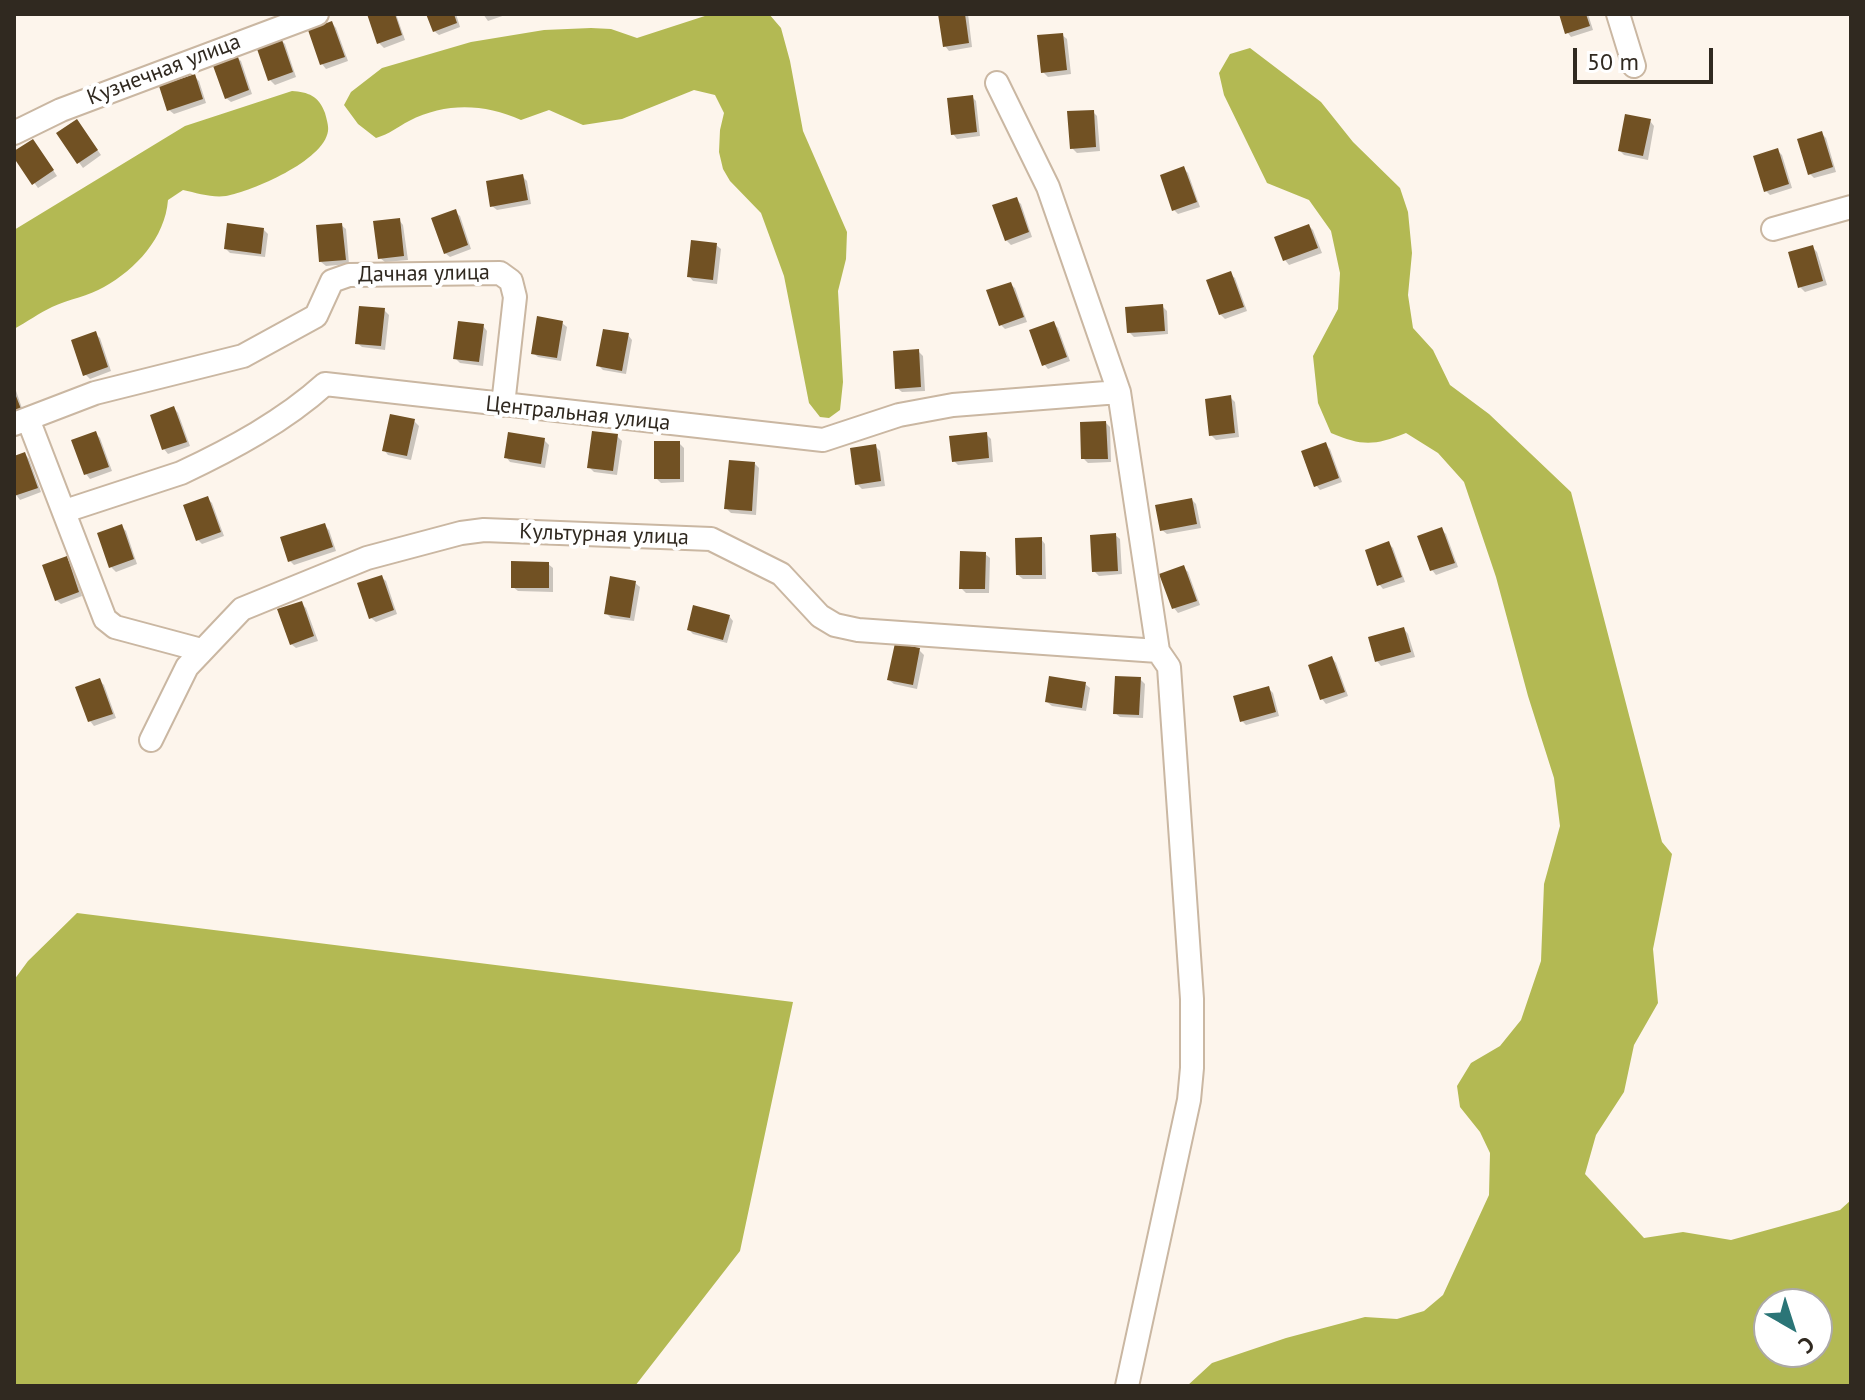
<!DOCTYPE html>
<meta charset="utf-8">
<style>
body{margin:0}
#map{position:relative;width:1865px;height:1400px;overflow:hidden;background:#fdf5ec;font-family:"PT Sans",sans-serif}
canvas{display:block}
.frame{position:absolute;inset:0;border:16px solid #302920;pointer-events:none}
.north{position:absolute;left:1753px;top:1288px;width:80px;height:80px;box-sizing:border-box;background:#fff;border:2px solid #aca9a6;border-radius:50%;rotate:141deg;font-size:22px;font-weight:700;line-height:32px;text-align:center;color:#302920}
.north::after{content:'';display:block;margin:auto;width:28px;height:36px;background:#2b7577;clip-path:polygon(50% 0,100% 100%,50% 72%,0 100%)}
.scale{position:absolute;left:1573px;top:48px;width:140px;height:36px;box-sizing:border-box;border:4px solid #302920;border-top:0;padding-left:10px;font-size:24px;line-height:28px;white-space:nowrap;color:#302920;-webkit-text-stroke:6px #fff;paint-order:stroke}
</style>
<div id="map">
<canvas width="1865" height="1400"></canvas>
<div class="frame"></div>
<div class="north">С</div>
<div class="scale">50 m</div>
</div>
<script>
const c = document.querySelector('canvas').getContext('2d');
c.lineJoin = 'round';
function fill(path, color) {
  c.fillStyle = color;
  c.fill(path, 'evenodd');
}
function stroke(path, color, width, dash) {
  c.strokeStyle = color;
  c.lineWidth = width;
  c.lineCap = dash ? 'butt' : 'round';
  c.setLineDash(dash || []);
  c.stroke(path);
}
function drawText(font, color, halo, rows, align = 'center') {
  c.font = font + ' "PT Sans",sans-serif';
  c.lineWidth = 8;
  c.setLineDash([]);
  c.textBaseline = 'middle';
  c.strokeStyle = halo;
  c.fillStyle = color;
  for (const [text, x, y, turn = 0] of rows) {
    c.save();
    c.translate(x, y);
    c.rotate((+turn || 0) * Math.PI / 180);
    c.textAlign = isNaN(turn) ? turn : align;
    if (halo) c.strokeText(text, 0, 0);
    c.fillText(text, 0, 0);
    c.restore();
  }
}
fill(new Path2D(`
 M711 14H769L781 28 790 61 803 131 847 232 846 259 838 291 843 382 840 410 829 418 820 417 809 403 784 276 761 213 730 181 723 169 719 152 720 130 724 113 715 95 694 90 622 119 583 125 549 110 521 120C484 104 447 102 409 121 397 127 390 134 376 138L358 124 344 105 351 92 382 68 471 42 544 30 591 28 611 29 637 38Z
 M1250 48 1321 102 1353 142 1400 188 1408 212 1412 253 1408 295 1413 328 1433 350 1450 385 1489 414 1571 492 1662 842 1672 854 1653 949 1658 1003 1634 1045 1624 1092 1596 1135 1585 1174 1644 1238 1683 1232 1731 1240 1840 1210 1851 1200V1386H1187L1212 1363 1286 1338 1365 1317 1397 1319 1424 1311 1443 1295 1489 1195 1490 1153 1480 1132 1460 1107 1457 1086 1471 1063 1500 1046 1521 1020 1541 961 1544 884 1560 826 1554 778 1528 696 1496 577 1464 482 1438 453 1406 433C1374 446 1362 446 1331 433L1318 403 1313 356 1338 309 1340 273 1331 231 1309 200 1267 183 1224 95 1219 73 1230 54ZM1769 1304H1817V1352H1769Z
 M292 91C308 92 319 96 325 113 326 117 329 126 328 131 324 161 252 191 226 196 212 198 197 193 183 190L168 200C165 238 136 269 104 287 89 296 69 299 52 307 39 313 27 322 14 329V230L185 126Z
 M77 913 793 1002 740 1251 635 1386H14V980L28 961Z`), '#b3b953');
fill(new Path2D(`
 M369 14H396L405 40 384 48 379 43Z
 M428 14H456L460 27 439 35 434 31Z
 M483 14H508L488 21Z
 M940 14H968L972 47 949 51 945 46Z
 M1561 14H1588L1593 30 1571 37 1567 32Z
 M332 23 336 28 348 61 326 69 322 64Z
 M1062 35 1067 39 1071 74 1048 77 1043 72Z
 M280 39 285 44 296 77 275 85 270 80Z
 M236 57 241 61 252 94 231 102 226 98Z
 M194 76 199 81 206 103 174 114 169 110Z
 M972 97 976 101 980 136 957 139 953 134Z
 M1093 112 1097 116 1100 151 1077 153 1072 148Z
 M77 121 101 155 83 168 58 134Z
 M1650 121 1654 126 1648 160 1624 155 1620 151Z
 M1822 134 1826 138 1836 172 1814 178 1810 174Z
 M37 146 57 176 38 188 14 155Z
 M1777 150 1782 155 1792 188 1770 195 1766 191Z
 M1184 169 1188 173 1200 207 1178 214 1174 210Z
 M522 176 527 181 531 204 497 210 492 206Z
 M1016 199 1021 204 1032 237 1011 245 1006 240Z
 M455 212 460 216 471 249 450 257 445 253Z
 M399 220 403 225 408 260 385 262 380 258Z
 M341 225 346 229 349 264 326 266 321 262Z
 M1309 226 1313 230 1322 253 1289 265 1285 260Z
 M263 229 268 234 265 257 230 253 226 249Z
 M716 245 721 249 717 284 693 281 689 276Z
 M1812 247 1817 252 1827 285 1805 292 1800 287Z
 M1230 274 1235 278 1247 311 1225 319 1220 314Z
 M1010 284 1015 288 1027 322 1005 329 1001 325Z
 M1162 306 1167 311 1168 334 1134 337 1129 332Z
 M384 310 389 315 385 350 362 347 357 343Z
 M562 323 567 327 561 361 538 357 533 353Z
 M1053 323 1058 328 1070 361 1048 369 1044 364Z
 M483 326 487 331 483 366 460 363 455 358Z
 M95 334 100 338 111 371 90 379 85 374Z
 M628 335 632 340 626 374 603 370 598 365Z
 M918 351 923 356 925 391 902 392 897 388Z
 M14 385 24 414 14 418Z
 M1230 397 1235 402 1239 437 1216 440 1211 435Z
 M174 408 178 413 190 446 168 454 164 449Z
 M414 421 419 426 411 460 388 455 384 450Z
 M1106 423 1110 427 1111 462 1088 463 1083 458Z
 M96 434 100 438 112 471 90 479 86 474Z
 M986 434 991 439 993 462 958 465 954 461Z
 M617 436 622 441 617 475 594 472 589 467Z
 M544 440 549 445 545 468 510 462 506 457Z
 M679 443 684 448V482L661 483 656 478Z
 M1325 444 1330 449 1342 482 1320 490 1316 485Z
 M875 446 880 451 885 486 862 489 857 484Z
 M25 454 29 459 41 492 20 500 14 492V458Z
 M755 464 759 468 756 515 731 513 726 508Z
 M208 499 212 503 224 536 202 544 198 540Z
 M1192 500 1196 504 1201 528 1167 534 1162 530Z
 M324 525 329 530 336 551 294 565 290 561Z
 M121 526 126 531 137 564 116 572 111 567 99 534Z
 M1441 529 1446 534 1458 567 1436 575 1432 570Z
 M1115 535 1120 539 1122 574 1099 576 1094 571Z
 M1041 539 1045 544 1046 579H1023L1018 575Z
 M1389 544 1393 548 1405 582 1383 589 1379 584Z
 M985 554 990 558 989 593H966L961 588Z
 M66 559 71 563 82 596 61 604 56 600Z
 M548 564 553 568V592L518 591 513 587Z
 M1184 568 1188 572 1200 605 1178 613 1174 608Z
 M381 577 386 581 397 614 376 622 371 618Z
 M635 583 640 587 634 621 611 618 606 613Z
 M301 603 306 608 318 641 296 648 291 644Z
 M729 616 733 621 727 643 693 634 689 630Z
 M1404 629 1408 634 1415 657 1381 666 1377 661Z
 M919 650 924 655 917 689 894 684 889 680Z
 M1332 658 1336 663 1348 696 1326 704 1322 699Z
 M1140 679 1145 684 1143 718 1120 717 1115 713Z
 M99 680 104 685 116 718 94 726 90 721Z
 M1085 684 1090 688 1086 711 1052 706 1047 702Z
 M1269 689 1273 693 1279 716 1246 725 1242 721Z`), '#0003');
fill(new Path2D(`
 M367 14H395L402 35 377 44Z
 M426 14H454L457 23 433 32Z
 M938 14H965L969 43 943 47Z
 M1559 14H1586L1590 26 1565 34Z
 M332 21 345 57 320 65 308 30Z
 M1063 33 1067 70 1041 73 1037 35Z
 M281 37 293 72 268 81 256 46Z
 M237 54 249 90 225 99 212 63Z
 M195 74 203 99 167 111 159 86Z
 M973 95 977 132 951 135 947 98Z
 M1094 110 1096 147 1070 149 1067 111Z
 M1625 114 1651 119 1643 156 1618 151Z
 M77 119 98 150 77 164 56 133Z
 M1822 131 1833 167 1808 175 1797 139Z
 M33 139 54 170 32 185 14 158V151Z
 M1778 148 1789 184 1764 192 1753 156Z
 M1184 166 1197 202 1172 211 1160 175Z
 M523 174 528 200 490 207 486 181Z
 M1017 197 1029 232 1005 241 992 205Z
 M456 209 468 245 444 254 431 218Z
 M400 218 404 256 378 259 373 221Z
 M227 223 264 228 261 254 224 249Z
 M342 223 346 260 319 262 316 225Z
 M1309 224 1318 248 1283 261 1274 237Z
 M691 240 717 243 713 280 687 277Z
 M1813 245 1823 281 1798 288 1788 252Z
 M1231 271 1244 307 1219 315 1206 280Z
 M1011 282 1024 317 999 326 986 290Z
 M1163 304 1165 331 1127 333 1125 307Z
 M359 306 385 308 381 346 355 344Z
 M537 316 563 321 557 358 531 354Z
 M458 321 484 324 479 362 453 359Z
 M1054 321 1067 357 1042 366 1029 330Z
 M603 329 629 333 622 371 596 366Z
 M96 331 108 367 83 376 71 340Z
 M919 349 921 387 895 389 893 351Z
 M14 391 21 409 14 412Z
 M1231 395 1235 433 1209 436 1205 399Z
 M174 406 187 442 162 450 150 415Z
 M390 414 415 419 407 456 382 451Z
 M1106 421 1108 459H1081L1080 422Z
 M96 431 109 467 84 475 71 440Z
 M592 431 618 434 613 471 587 468Z
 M508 432 545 438 541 464 504 458Z
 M987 432 989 458 952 462 949 436Z
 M654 441H680V479H654Z
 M1326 442 1339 478 1314 487 1301 451Z
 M876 444 881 481 855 485 850 448Z
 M25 452 38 488 14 496V456Z
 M729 460 755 462 752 511 724 509Z
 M208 496 221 532 196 541 183 505Z
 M1192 498 1197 524 1160 531 1155 505Z
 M325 523 333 547 288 562 280 537Z
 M122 524 134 559 109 568 97 533Z
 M1442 527 1455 563 1430 571 1417 536Z
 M1116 533 1118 571 1092 572 1090 535Z
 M1042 537V575H1016L1015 538Z
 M1389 541 1402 577 1377 586 1365 550Z
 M960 551 986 552 985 589H959Z
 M67 556 79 592 55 601 42 565Z
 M511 561 549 562V588H511Z
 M1184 565 1197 601 1172 609 1159 574Z
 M382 575 394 610 369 619 357 583Z
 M610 576 636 581 630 618 604 614Z
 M302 601 314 636 290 645 277 609Z
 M693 605 730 615 723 640 687 630Z
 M1404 627 1411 652 1375 662 1368 637Z
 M895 643 920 648 913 685 887 680Z
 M1332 656 1345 692 1320 700 1308 665Z
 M1049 676 1086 682 1082 708 1045 702Z
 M1115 676 1141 677 1139 715 1113 714Z
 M100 678 113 714 88 722 75 687Z
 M1269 686 1276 712 1240 722 1233 696Z`), '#715123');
const minor = new Path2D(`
 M1618 14 1634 66
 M997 83 1048 187 1119 392 1158 651 1169 667 1192 999V1068L1189 1100 1127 1386
 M14 133 61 110 317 14
 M1773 229 1851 207
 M28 419 105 619 115 627 201 650
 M14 424 95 393 243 356 316 316 332 281 349 275 500 273 511 281 515 297 503 405
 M65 511 181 473C232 449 284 421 325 384L823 440 899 415 953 405 1119 392
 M151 740 187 667 242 609 367 558 461 533 484 530 711 539 781 574 820 616 835 625 858 630 1158 651`);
stroke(minor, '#cab7a2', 26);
stroke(minor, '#fff', 22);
drawText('22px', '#302920', '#fff', [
 ["Кузнечная улица",164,70,-21],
 ["Дачная улица",424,274,-1],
 ["Центральная улица",578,414,6],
 ["Культурная улица",604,535,2]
]);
</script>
